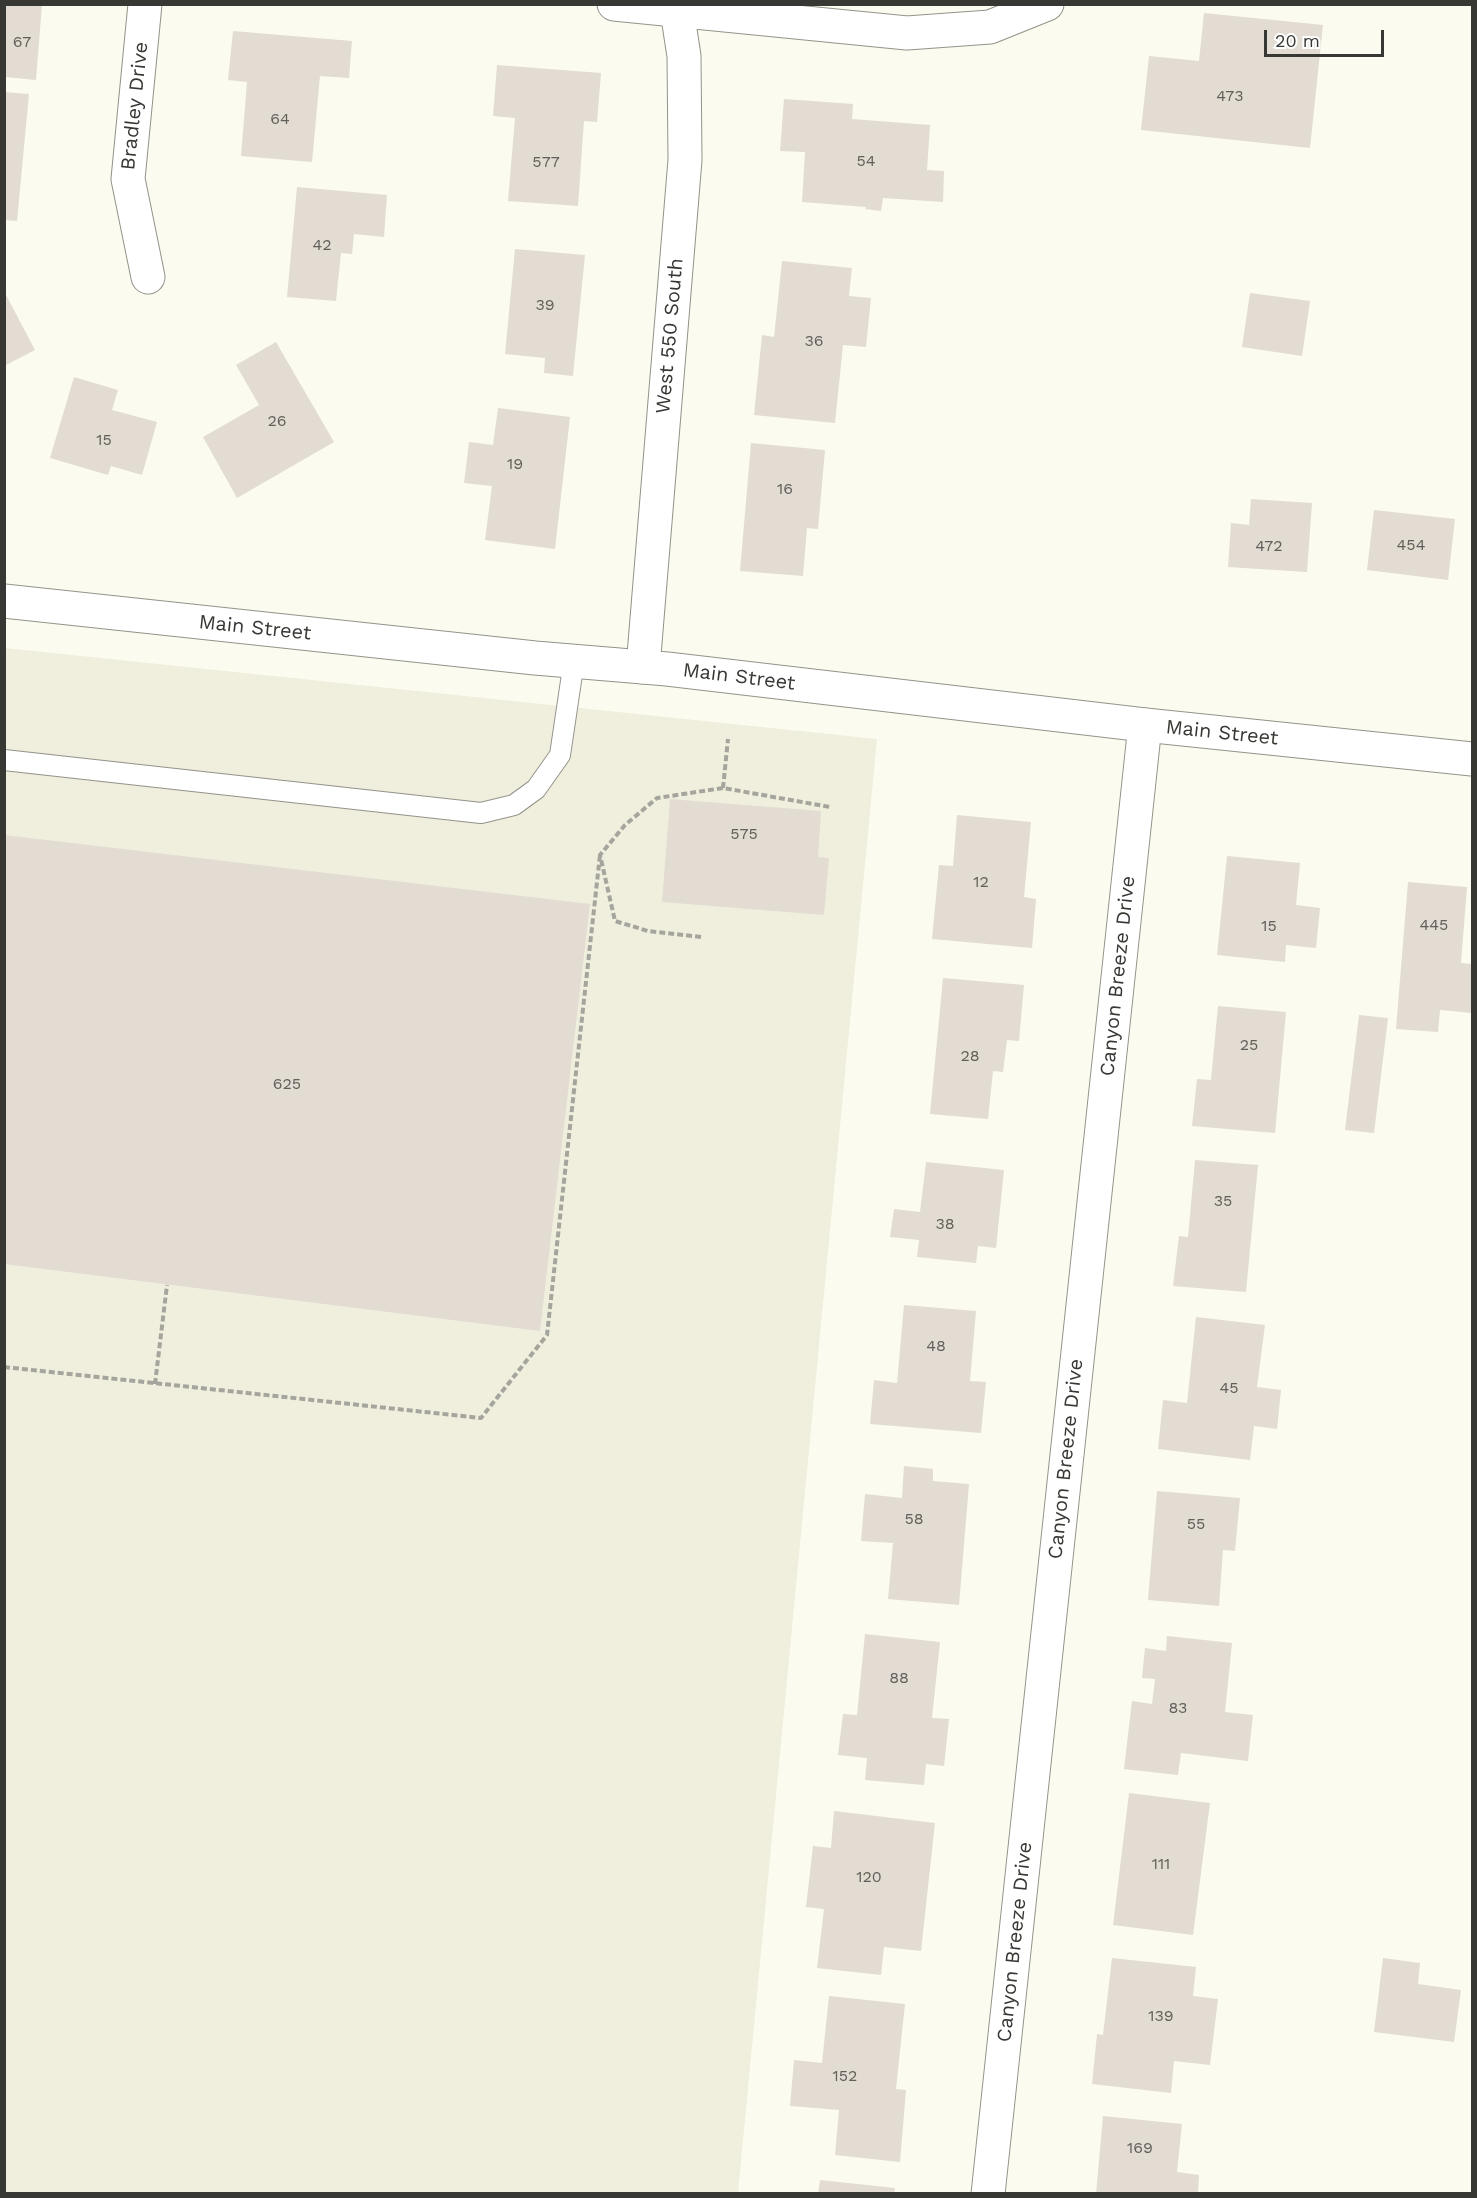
<!DOCTYPE html>
<style>
body{margin:0}
#map{position:relative;width:1477px;height:2198px;overflow:hidden;background:#fbfbf0;font-family:"Work Sans",sans-serif}
canvas{display:block}
.frame{position:absolute;inset:0;border:6px solid #373733;pointer-events:none}
.scale{position:absolute;left:1264px;top:30px;width:120px;height:27px;box-sizing:border-box;border:3px solid #373733;border-top:0;padding-left:8px;font-size:18px;line-height:21px;white-space:nowrap;color:#373733;-webkit-text-stroke:4px #fff;paint-order:stroke}
</style>
<div id="map">
<canvas width="1477" height="2198"></canvas>
<div class="frame"></div>
<div class="scale">20 m</div>
</div>
<script>
const c = document.querySelector('canvas').getContext('2d');
c.lineJoin = 'round';
function fill(path, color) {
  c.fillStyle = color;
  c.fill(path, 'evenodd');
}
function stroke(path, color, width, dash) {
  c.strokeStyle = color;
  c.lineWidth = width;
  c.lineCap = dash ? 'butt' : 'round';
  c.setLineDash(dash || []);
  c.stroke(path);
}
function drawText(font, color, halo, rows, align = 'center') {
  c.font = font + ' "Work Sans",sans-serif';
  c.lineWidth = 4.5;
  c.setLineDash([]);
  c.textBaseline = 'middle';
  c.strokeStyle = halo;
  c.fillStyle = color;
  for (const [text, x, y, turn = 0] of rows) {
    c.save();
    c.translate(x, y);
    c.rotate((+turn || 0) * Math.PI / 180);
    c.textAlign = isNaN(turn) ? turn : align;
    if (halo) c.strokeText(text, 0, 0);
    c.fillText(text, 0, 0);
    c.restore();
  }
}
fill(new Path2D(`
 M5 648 877 739 738 2193 5 2194Z`), '#f0efde');
fill(new Path2D(`
 M5 4H42L36 80 5 77Z
 M1204 13 1323 25 1310 148 1141 130 1149 56 1199 61Z
 M233 31 352 41 349 78 320 76 312 162 241 156 247 82 228 80Z
 M497 65 601 73 597 122 584 121 578 206 508 201 515 118 493 116Z
 M4 92 29 94 17 221 4 220Z
 M784 99 853 104 852 119 930 125 927 170 944 171 943 202 883 198 881 211 865 209 866 207 802 202 805 152 780 151Z
 M297 187 387 195 384 237 354 234 352 254 341 253 336 301 287 297Z
 M515 249 585 255 573 376 544 373 545 358 505 354Z
 M782 261 852 268 849 296 871 298 866 347 843 345 835 423 754 415 762 335 774 337Z
 M4 291 35 350 4 366Z
 M1250 293 1310 301 1302 356 1242 347Z
 M276 342 334 442 237 498 203 437 259 405 236 365Z
 M74 377 118 390 112 410 157 422 142 475 111 466 108 475 50 458Z
 M498 408 570 417 555 549 485 540 492 486 464 483 469 442 493 445Z
 M751 443 825 450 818 529 807 528 803 576 740 571Z
 M1251 499 1312 503 1307 572 1228 567 1231 523 1249 525Z
 M1374 510 1455 519 1448 580 1367 570Z
 M670 799 821 811 818 857 829 858 824 915 662 902Z
 M957 815 1031 822 1024 897 1036 899 1032 948 932 939 939 865 953 866Z
 M4 835 590 904 540 1331 4 1264Z
 M1227 856 1300 863 1296 905 1320 908 1316 948 1286 945 1285 962 1217 955Z
 M1408 882 1467 887 1461 963 1472 964V1013L1440 1010 1438 1032 1396 1029Z
 M943 978 1024 985 1019 1041 1007 1040 1003 1072 993 1071 988 1119 930 1114Z
 M1218 1006 1286 1012 1275 1133 1192 1126 1197 1079 1211 1080Z
 M1359 1015 1388 1018 1374 1133 1345 1130Z
 M1195 1160 1258 1165 1246 1292 1173 1286 1179 1236 1188 1237Z
 M926 1162 1004 1170 996 1248 978 1246 976 1263 917 1257 919 1240 890 1237 894 1209 920 1212Z
 M904 1305 976 1311 970 1381 986 1382 981 1433 870 1424 874 1380 897 1383Z
 M1196 1317 1265 1325 1257 1387 1281 1390 1277 1429 1254 1426 1250 1460 1158 1449 1163 1400 1187 1403Z
 M904 1466 933 1469V1481L969 1484 959 1605 888 1599 893 1543 861 1541 865 1494 902 1498Z
 M1157 1491 1240 1498 1235 1551 1223 1550 1219 1606 1148 1600Z
 M865 1634 940 1642 932 1718 949 1719 944 1766 926 1764 924 1785 865 1780 867 1758 838 1755 843 1714 857 1715Z
 M1167 1636 1232 1643 1225 1712 1253 1715 1248 1761 1181 1753 1178 1775 1124 1769 1132 1701 1152 1704 1155 1679 1142 1678 1145 1648 1166 1651Z
 M1129 1793 1210 1803 1193 1935 1113 1925Z
 M834 1811 935 1823 921 1951 884 1947 881 1975 817 1968 824 1909 806 1907 813 1846 831 1848Z
 M1112 1958 1196 1967 1193 1996 1218 1999 1210 2065 1174 2061 1171 2093 1092 2084 1097 2034 1103 2035Z
 M1383 1958 1420 1963 1418 1984 1461 1990 1454 2042 1374 2032Z
 M829 1996 905 2004 896 2089 906 2090 900 2162 835 2155 839 2110 790 2106 794 2060 822 2063Z
 M1103 2116 1182 2124 1177 2172 1199 2175 1198 2194H1096Z
 M820 2180 895 2188 894 2194H818Z`), '#e2dcd3');
const service = new Path2D(`
 M4 760 481 813 514 805 536 789 560 755 574 661`);
const minor = new Path2D(`
 M145 4 128 179 148 277
 M614 4 907 33 990 27 1047 4
 M643 667 685 160 684 56 676 4
 M988 2194 1145 725`);
const secondary = new Path2D(`
 M4 601 535 658 667 669 1145 725 1472 759`);
stroke(service, '#94938a', 22);
stroke(minor, '#94938a', 35);
stroke(secondary, '#94938a', 35);
stroke(new Path2D(`
 M723 788 728 739
 M701 937 648 931 615 921 600 855 625 825 657 798 723 788 830 807
 M4 1367 481 1418 547 1335 600 855
 M155 1384 167 1285`), '#a5a59d', 4, [6, 3]);
stroke(service, '#fff', 20);
stroke(minor, '#fff', 33);
stroke(secondary, '#fff', 33);
drawText('16px', '#62605b', null, [
 ["67",22,42],
 ["473",1230,96],
 ["64",280,119],
 ["54",866,161],
 ["577",546,162],
 ["42",322,245],
 ["39",545,305],
 ["36",814,341],
 ["26",277,421],
 ["15",104,440],
 ["19",515,464],
 ["16",785,489],
 ["454",1411,545],
 ["472",1269,546],
 ["575",744,834],
 ["12",981,882],
 ["445",1434,925],
 ["15",1269,926],
 ["25",1249,1045],
 ["28",970,1056],
 ["625",287,1084],
 ["35",1223,1201],
 ["38",945,1224],
 ["48",936,1346],
 ["45",1229,1388],
 ["58",914,1519],
 ["55",1196,1524],
 ["88",899,1678],
 ["83",1178,1708],
 ["111",1161,1864],
 ["120",869,1877],
 ["139",1161,2016],
 ["152",845,2076],
 ["169",1140,2148]
]);
drawText('20px', '#373733', '#fff', [
 ["Bradley Drive",135,106,-84],
 ["West 550 South",670,336,-85],
 ["Main Street",255,628,6],
 ["Main Street",739,677,7],
 ["Main Street",1222,733,6],
 ["Canyon Breeze Drive",1118,976,-84],
 ["Canyon Breeze Drive",1066,1459,-84],
 ["Canyon Breeze Drive",1015,1942,-84]
]);
</script>
